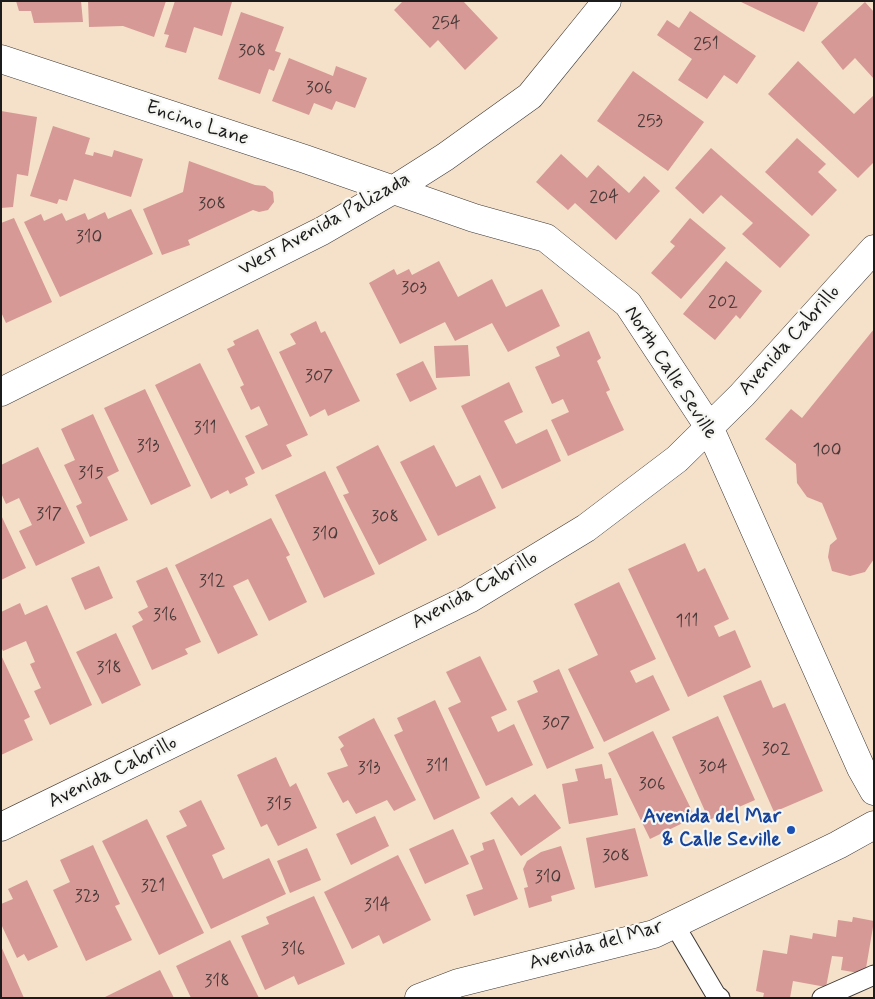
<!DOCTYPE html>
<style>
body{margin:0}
#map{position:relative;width:875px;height:999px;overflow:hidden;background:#f5e0c9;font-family:Mynerve,sans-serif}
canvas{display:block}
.frame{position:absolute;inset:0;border:2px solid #1c1c1c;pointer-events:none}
</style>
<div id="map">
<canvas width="875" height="999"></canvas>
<div class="frame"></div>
</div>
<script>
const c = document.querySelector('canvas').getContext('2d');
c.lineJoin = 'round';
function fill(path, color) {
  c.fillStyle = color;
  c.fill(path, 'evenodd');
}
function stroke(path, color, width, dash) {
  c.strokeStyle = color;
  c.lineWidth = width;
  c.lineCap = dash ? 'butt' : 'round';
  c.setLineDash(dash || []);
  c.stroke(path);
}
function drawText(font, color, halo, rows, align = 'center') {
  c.font = font + ' Mynerve,sans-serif';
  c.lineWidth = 4.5;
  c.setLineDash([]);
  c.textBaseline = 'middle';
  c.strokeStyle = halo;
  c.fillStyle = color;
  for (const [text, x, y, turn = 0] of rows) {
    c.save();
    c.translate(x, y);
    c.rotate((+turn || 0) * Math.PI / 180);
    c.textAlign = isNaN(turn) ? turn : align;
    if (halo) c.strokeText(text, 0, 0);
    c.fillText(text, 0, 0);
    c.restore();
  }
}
fill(new Path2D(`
 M16 1H81L83 22 34 23 31 11H19Z
 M88 1H166L154 37 123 26 89 27Z
 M175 1 232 2 222 36 194 27 186 53 165 47 169 35 164 34Z
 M403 1H463L498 38 465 70 438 40 430 48 394 10Z
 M739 1H819L804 32Z
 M865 2 874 12V79L855 58 843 70 821 42Z
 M690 11 756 56 737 84 724 75 707 99 678 80 692 59 657 35 667 20 679 28Z
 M241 12 284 27 275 51 281 53 274 71 269 69 260 94 218 79Z
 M289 58 333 76 336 66 367 78 355 108 336 101 332 110 314 103 309 115 272 101Z
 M798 61 854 114 874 95V162L858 178 768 94Z
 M633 71 704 122 668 171 597 121Z
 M1 111 37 117 28 176 17 174 13 207 1 208Z
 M53 126 90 138 85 154 93 156 94 152 112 157 114 150 143 159 131 197 74 179 67 201 59 199 57 204 30 196Z
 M797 138 826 164 818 172 837 190 812 216 765 172Z
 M711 148 810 235 780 268 742 234 753 223 721 195 703 214 675 188Z
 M561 154 587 178 598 165 629 193 644 176 660 191 616 240 575 203 568 210 536 182Z
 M189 161 255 185 265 186 273 192 274 202 268 210 259 212 253 210 188 240 190 245 162 255 143 209 183 192Z
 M131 209 153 254 60 297 24 222 41 214 44 221 62 213 66 221 85 213 88 220 105 212 108 219Z
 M14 218 52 302 6 323 1 312V223Z
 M690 218 726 248 681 299 651 273 675 246 670 242Z
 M439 261 458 297 492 279 506 307 542 289 560 326 508 352 492 323 455 341 445 322 400 344 369 283 394 269 397 275 409 269 412 275Z
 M726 261 762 291 740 319 736 315 715 340 683 314Z
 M316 321 321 333 325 331 360 401 328 416 325 409 310 417 279 352 296 344 290 334Z
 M258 329 308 435 286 445 292 456 262 470 245 436 268 425 259 406 251 410 240 387 244 385 227 349 235 345 233 341Z
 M874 329V559L865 572 850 576 832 571 828 557 830 545 837 539 822 503 807 497 797 483 796 464 765 439 791 409 802 418Z
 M589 331 601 358 597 361 610 390 606 392 624 430 568 456 551 420 569 412 563 399 552 404 535 367 560 356 556 347Z
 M468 345 470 376 436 378 434 346Z
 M423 361 437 389 410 402 396 374Z
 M200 363 255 473 245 478 248 485 230 494 228 490 211 499 155 385Z
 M509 382 523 412 504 421 516 444 547 429 561 461 502 489 461 406Z
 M145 389 191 486 151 505 104 408Z
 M93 414 119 471 107 477 128 520 90 537 76 506 82 503 64 465 75 460 61 429Z
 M378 445 427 540 379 565 343 495 349 493 336 467Z
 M434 445 456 487 480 475 496 508 438 536 400 462Z
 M38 447 85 543 36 566 19 531 32 525 19 498 6 504 1 493V465Z
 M325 471 375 574 324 598 275 495Z
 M1 515 26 568 1 580Z
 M271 518 290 555 286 557 307 602 269 621 248 579 233 586 258 635 218 654 175 565Z
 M685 543 698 572 705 568 729 619 714 626 719 637 735 630 751 667 688 697 628 569Z
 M99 566 113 598 85 610 71 578Z
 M167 567 201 642 185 649 188 654 152 670 132 626 143 620 138 612 148 607 136 581Z
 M619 582 656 659 630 671 636 683 653 675 670 710 604 742 568 669 598 655 574 604Z
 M20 603 25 615 47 605 92 705 50 725 34 691 41 688 30 664 35 662 26 641 3 651 1 647V612Z
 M116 633 141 685 102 704 76 652Z
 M1 655 30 717 24 720 33 740 1 755Z
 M480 656 507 710 491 717 498 732 514 724 533 765 486 786 448 708 461 702 446 672Z
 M559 669 594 748 547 769 517 701 538 692 533 681Z
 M761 680 773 708 785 703 823 791 774 812 723 696Z
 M435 700 480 798 434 820 394 735 403 731 397 718Z
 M718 716 755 800 709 820 672 737Z
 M374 718 416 800 394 811 387 800 356 814 348 800 343 803 327 773 348 766 340 749 344 746 338 737Z
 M653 731 695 817 650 839 608 753Z
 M276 757 290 787 296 783 317 828 278 846 267 824 261 827 237 775Z
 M602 764 605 779 611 778 618 815 569 824 562 784 578 781 575 769Z
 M535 794 561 828 521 856 490 813 512 797 519 806Z
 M201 800 225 849 212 855 223 879 269 858 286 894 211 929 166 836 187 826 179 811Z
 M375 816 389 846 351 865 336 834Z
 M147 819 204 933 159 955 102 841Z
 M635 828 648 876 595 888 586 838Z
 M453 829 469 864 425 884 409 849Z
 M494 839 518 899 474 916 466 895 483 889 470 856 484 850 482 843Z
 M93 845 120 904 115 906 132 940 86 961 53 890 70 882 60 860Z
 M561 846 575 889 551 896 552 901 529 908 524 888 528 887 523 869 527 861 541 852Z
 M307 848 321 880 290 893 277 861Z
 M398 855 431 920 383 944 379 935 352 949 324 892Z
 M27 880 58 947 28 961 24 954 17 958 1 924V904L13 899 8 889Z
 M314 896 345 964 298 985 294 976 265 990 241 936 269 924 266 917Z
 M853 917 874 921 865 974 841 970 843 957 832 956 826 987 793 981 790 998H763L764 993 756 991 763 950 787 954 790 935 812 939 813 933 836 937 838 920 852 922Z
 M230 940 259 998H191L176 966Z
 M1 946 24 998H1Z
 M160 970 174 998H103Z`), '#d69995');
const lane = new Path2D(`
 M674 924 716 995 720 998
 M822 998 874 975`);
const street = new Path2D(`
 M1 59 305 159 474 218 546 238 628 304 709 427 861 768 874 791
 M1 392 322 231 393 190 445 157 530 96 607 1
 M1 827 469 599 586 528 677 459 742 395 874 249`);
const secondary = new Path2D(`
 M419 998 458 983 654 934 838 845 874 825`);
stroke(lane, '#3d3936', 21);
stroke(street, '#3d3936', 29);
stroke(secondary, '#3d3936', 29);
stroke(lane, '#fff', 19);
stroke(street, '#fff', 28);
stroke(secondary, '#fff', 28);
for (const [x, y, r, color] of [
 [791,830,5,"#1a4fb4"]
]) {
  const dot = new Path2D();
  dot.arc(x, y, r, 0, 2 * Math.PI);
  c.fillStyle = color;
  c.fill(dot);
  stroke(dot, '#f6f6f2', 2);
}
drawText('18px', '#4a3b3a', null, [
 ["254",446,24],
 ["251",706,45],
 ["308",252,52],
 ["306",319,89],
 ["253",650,122],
 ["204",604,198],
 ["308",212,205],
 ["310",89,238],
 ["303",414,289],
 ["202",723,303],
 ["307",319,377],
 ["311",205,429],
 ["313",148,447],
 ["100",827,451],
 ["315",91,474],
 ["317",49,515],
 ["308",385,518],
 ["310",325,535],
 ["312",212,582],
 ["316",165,616],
 ["111",687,622],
 ["318",109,669],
 ["307",556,724],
 ["302",776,750],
 ["311",437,767],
 ["304",713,768],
 ["313",369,769],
 ["306",652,785],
 ["315",279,805],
 ["308",616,857],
 ["310",548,878],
 ["321",153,887],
 ["323",87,897],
 ["314",377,906],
 ["316",293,950],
 ["318",217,982]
]);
drawText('20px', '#1c1c1c', '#f6f6f2', [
 ["Encino Lane",197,124,18],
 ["West Avenida Palizada",325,225,-29],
 ["Avenida Cabrillo",790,341,-48],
 ["North Calle Seville",670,373,57],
 ["Avenida Cabrillo",475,591,-29],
 ["Avenida Cabrillo",113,773,-26],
 ["Avenida del Mar",596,946,-16]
]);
drawText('bold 20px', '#164399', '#f6f6f2', [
 ["Avenida del Mar",781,818],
 ["& Calle Seville",781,841]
], 'right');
</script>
